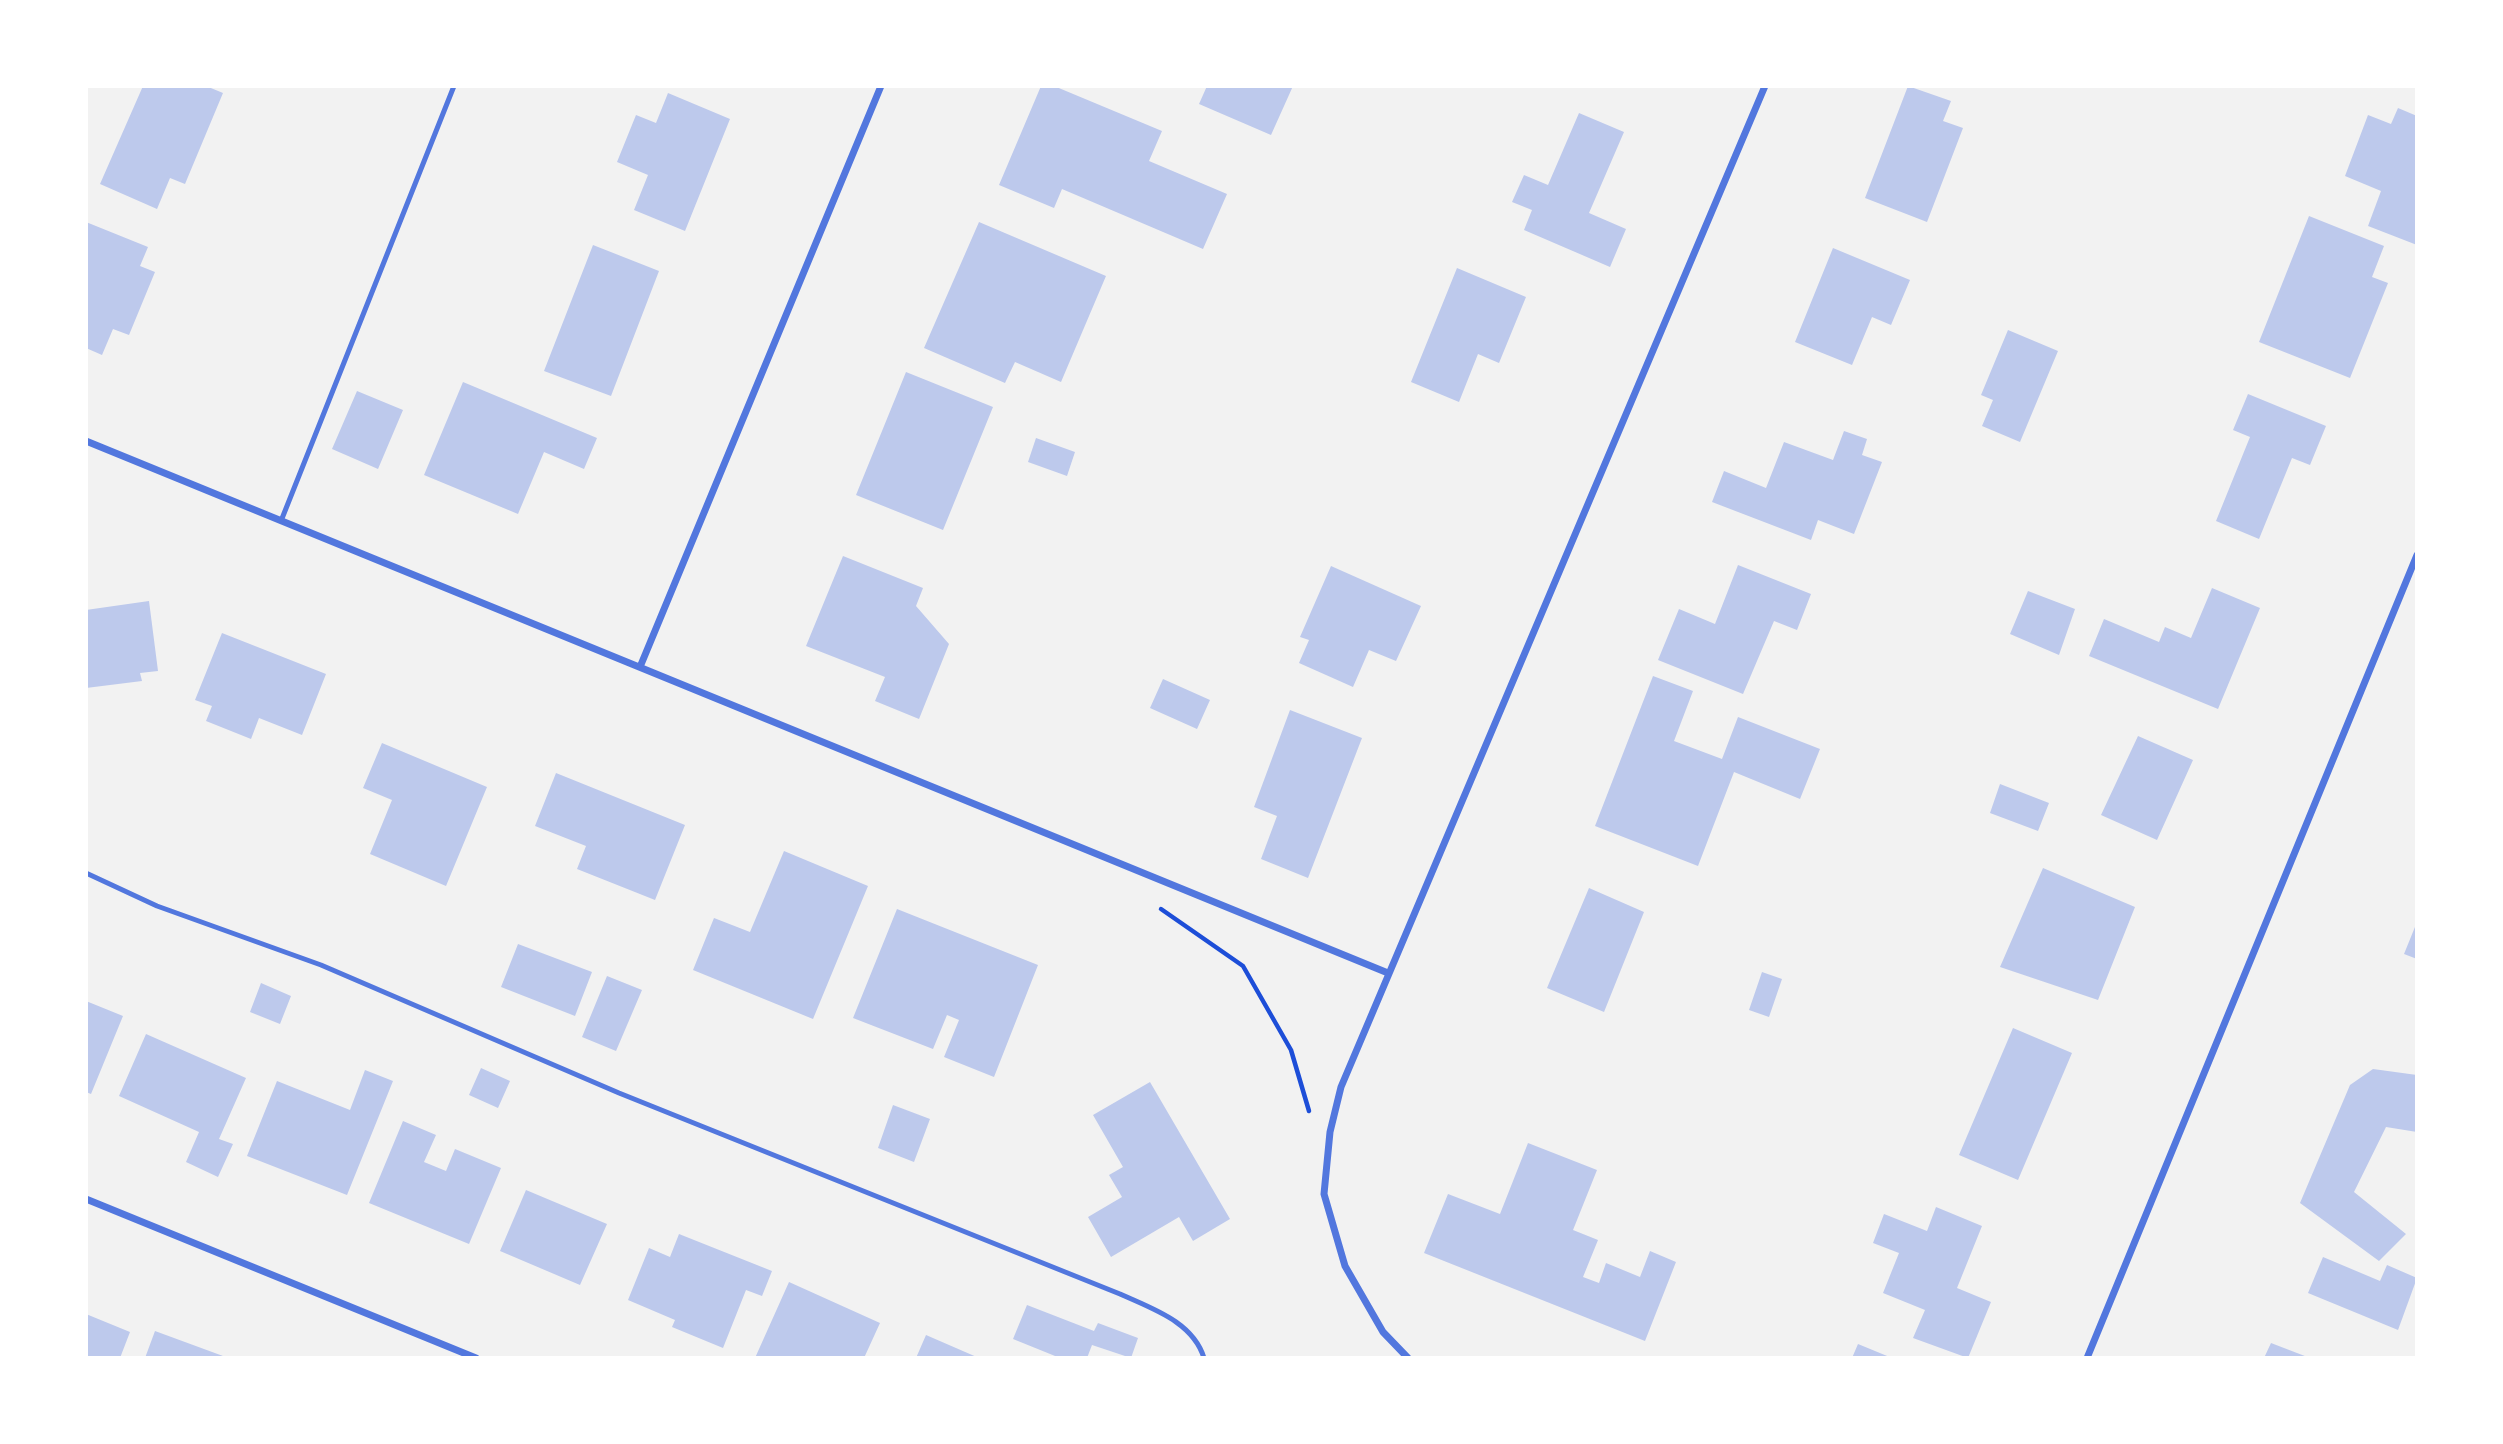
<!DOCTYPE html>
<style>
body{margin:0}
#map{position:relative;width:2503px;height:1444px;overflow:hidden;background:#f2f2f2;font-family:Karla,sans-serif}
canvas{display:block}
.frame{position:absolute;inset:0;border:88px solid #fff;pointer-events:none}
</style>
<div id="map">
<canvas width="2503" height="1444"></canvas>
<div class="frame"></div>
</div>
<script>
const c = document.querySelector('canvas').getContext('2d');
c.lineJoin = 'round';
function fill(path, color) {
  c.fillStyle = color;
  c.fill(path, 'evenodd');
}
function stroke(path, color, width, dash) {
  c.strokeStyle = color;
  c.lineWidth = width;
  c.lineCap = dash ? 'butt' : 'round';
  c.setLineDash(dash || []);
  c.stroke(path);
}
fill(new Path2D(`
 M143 86H206L223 93 185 184 170 178 157 209 100 184Z
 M1041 86H1054L1162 131 1149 161 1227 194 1203 249 1062 189 1054 208 999 185Z
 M1207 86H1293L1271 135 1199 104Z
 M1908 86 1951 101 1943 121 1963 128 1927 222 1865 198Z
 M668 93 730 119 685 231 634 210 648 175 617 162 636 115 656 123Z
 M2398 108 2417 116V245L2368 226 2381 191 2345 176 2368 115 2391 124Z
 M1579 113 1624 132 1589 213 1626 229 1610 267 1524 230 1532 210 1512 202 1524 175 1548 185Z
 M2309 216 2384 246 2372 277 2388 283 2350 378 2259 342Z
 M86 222 148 247 140 266 155 272 129 335 113 329 102 355 86 348Z
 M979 222 1106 276 1061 382 1015 362 1005 383 924 348Z
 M593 245 659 271 611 396 544 371Z
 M1833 248 1910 280 1891 325 1872 317 1852 365 1795 342Z
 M1457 268 1526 297 1499 363 1478 354 1459 402 1411 382Z
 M2008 330 2058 351 2020 442 1982 426 1993 400 1981 395Z
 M906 372 993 407 943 530 856 495Z
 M463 382 597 438 584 469 544 452 518 514 424 475Z
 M357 391 403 410 378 469 332 449Z
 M2248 394 2326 426 2310 465 2292 458 2259 539 2216 521 2250 437 2233 430Z
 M1844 431 1867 439 1862 455 1882 462 1854 534 1818 520 1811 540 1712 502 1724 471 1766 488 1784 442 1833 460Z
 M1036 438 1075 452 1067 476 1028 462Z
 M843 556 923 588 916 606 949 644 919 719 875 701 885 677 806 646Z
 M1738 565 1811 594 1797 630 1774 621 1743 694 1658 660 1679 609 1715 624Z
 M1331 566 1421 606 1396 661 1369 650 1353 687 1299 663 1309 640 1300 637Z
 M2212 588 2260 608 2218 709 2089 656 2104 619 2159 642 2165 627 2191 638Z
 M2028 591 2075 609 2059 655 2010 634Z
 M149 601 158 671 140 673 142 681 86 688V610Z
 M222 633 326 674 302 735 259 718 251 739 206 721 212 706 195 700Z
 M1653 676 1693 691 1674 741 1722 759 1738 717 1820 749 1800 799 1734 772 1698 866 1595 826Z
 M1163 679 1210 700 1197 729 1150 708Z
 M1290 710 1362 738 1308 878 1261 859 1277 816 1254 807Z
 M2138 736 2193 760 2157 840 2101 815Z
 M382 743 487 787 446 886 370 854 392 800 363 788Z
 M556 773 685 825 655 900 577 869 586 846 535 826Z
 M2000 784 2049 803 2038 831 1990 813Z
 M784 851 868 886 813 1019 693 970 714 918 750 932Z
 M2043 868 2135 907 2098 1000 2000 967Z
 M1589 888 1644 912 1604 1012 1547 988Z
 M897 909 1038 965 994 1077 944 1057 959 1020 947 1015 933 1049 853 1018Z
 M2417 922V959L2404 954Z
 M518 944 592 972 575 1016 501 987Z
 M1762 972 1782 979 1769 1017 1749 1010Z
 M607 976 642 990 616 1051 582 1037Z
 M261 983 291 996 280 1024 250 1012Z
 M86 1001 123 1016 91 1094 86 1092Z
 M2013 1028 2072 1053 2018 1180 1959 1155Z
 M146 1034 246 1078 219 1139 233 1144 218 1177 186 1162 199 1132 119 1096Z
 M481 1068 510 1081 498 1108 469 1095Z
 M2373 1069 2417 1075V1132L2386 1127 2354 1192 2406 1234 2379 1261 2300 1203 2350 1085Z
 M365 1070 393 1081 347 1195 247 1156 277 1081 350 1110Z
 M1150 1082 1230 1219 1193 1241 1179 1217 1111 1257 1088 1217 1122 1197 1109 1175 1123 1167 1093 1115Z
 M893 1105 930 1119 914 1162 878 1148Z
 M403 1121 436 1135 424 1162 446 1171 455 1149 501 1168 469 1244 369 1203Z
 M1528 1143 1597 1170 1573 1230 1598 1240 1583 1277 1599 1283 1606 1263 1640 1277 1650 1251 1676 1262 1645 1341 1424 1253 1448 1194 1500 1214Z
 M526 1190 607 1224 580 1285 500 1251Z
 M1936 1207 1982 1226 1957 1288 1991 1302 1968 1358 1913 1338 1925 1310 1883 1293 1899 1253 1873 1243 1884 1214 1927 1231Z
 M679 1234 772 1271 762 1296 746 1290 723 1348 672 1327 675 1320 628 1300 649 1248 670 1257Z
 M2323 1257 2380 1281 2387 1265 2417 1278 2398 1330 2308 1293Z
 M789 1282 880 1323 864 1358H755Z
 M1027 1305 1094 1331 1098 1323 1138 1338 1131 1358 1092 1345 1087 1358H1060L1013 1339Z
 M86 1314 130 1332 120 1358H86Z
 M155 1331 223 1356 222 1358H145Z
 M926 1335 979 1358H916Z
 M2271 1343 2310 1358H2264Z
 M1858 1344 1892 1358H1852Z`), '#bdc9ec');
stroke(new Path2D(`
 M1161 909 1243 966 1291 1050 1309 1111`), '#1d4ed8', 4.5);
stroke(new Path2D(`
 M281 521 454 86
 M86 873 157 906 321 965 619 1093 1120 1294C1153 1309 1193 1322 1204 1358`), '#5277de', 5);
stroke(new Path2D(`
 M86 441 1388 973
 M640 667 881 86
 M86 1199 476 1358
 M1408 1358 1383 1332 1345 1266 1324 1194 1330 1132 1341 1087 1765 86
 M2087 1358 2417 555`), '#5277de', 7);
</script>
